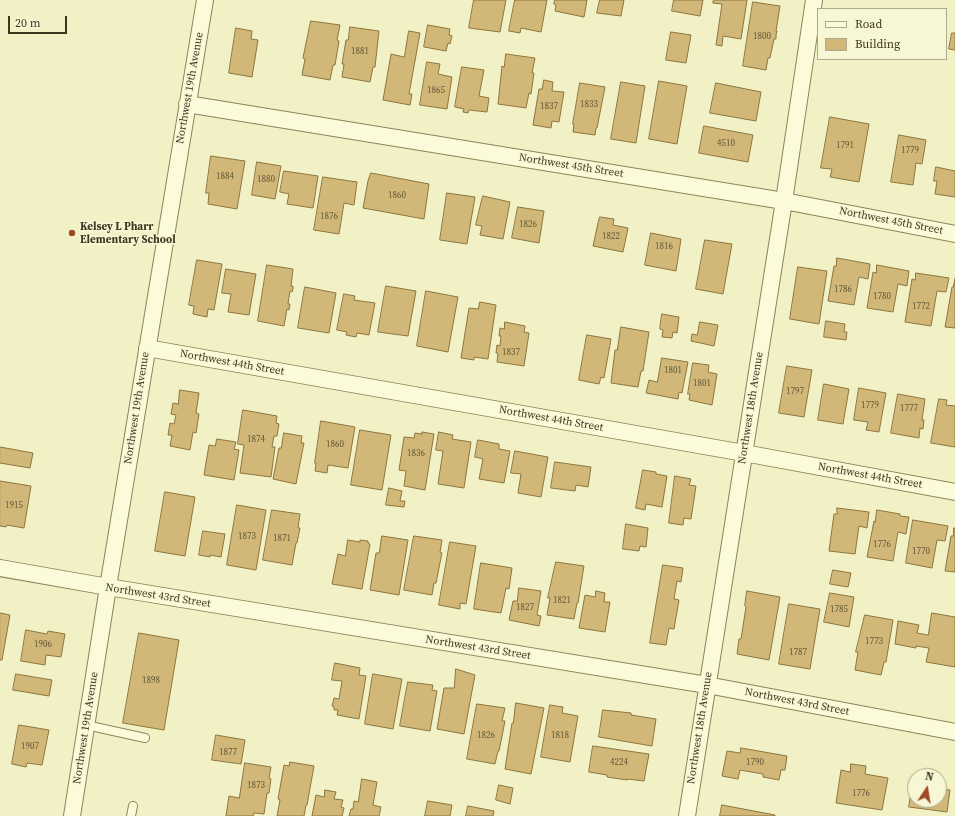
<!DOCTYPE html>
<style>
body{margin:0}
#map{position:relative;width:955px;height:816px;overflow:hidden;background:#f1f1c5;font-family:"Source Serif 4",serif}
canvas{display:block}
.legend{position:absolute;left:817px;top:8px;width:130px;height:52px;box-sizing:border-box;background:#f7f7d5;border:1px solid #acaa8c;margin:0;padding:5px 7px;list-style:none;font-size:12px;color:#3c361e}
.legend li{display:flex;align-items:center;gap:8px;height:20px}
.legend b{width:20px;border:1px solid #acaa8c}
.north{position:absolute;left:907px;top:768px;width:40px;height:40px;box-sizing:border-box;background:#f7f7d5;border:1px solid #acaa8c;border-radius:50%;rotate:12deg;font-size:11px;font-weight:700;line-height:16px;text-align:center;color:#3c361e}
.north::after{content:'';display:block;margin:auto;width:14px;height:18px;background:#9f4a26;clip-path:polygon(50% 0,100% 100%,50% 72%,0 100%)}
.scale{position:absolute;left:8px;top:16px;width:59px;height:18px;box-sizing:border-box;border:2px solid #3c361e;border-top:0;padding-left:5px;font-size:12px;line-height:14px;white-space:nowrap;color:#3c361e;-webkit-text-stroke:3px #f7f7d5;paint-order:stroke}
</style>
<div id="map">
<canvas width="955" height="816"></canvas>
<ul class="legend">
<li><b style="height:5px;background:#fbfbd9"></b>Road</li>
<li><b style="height:11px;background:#d1b879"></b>Building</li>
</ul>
<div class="north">N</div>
<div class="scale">20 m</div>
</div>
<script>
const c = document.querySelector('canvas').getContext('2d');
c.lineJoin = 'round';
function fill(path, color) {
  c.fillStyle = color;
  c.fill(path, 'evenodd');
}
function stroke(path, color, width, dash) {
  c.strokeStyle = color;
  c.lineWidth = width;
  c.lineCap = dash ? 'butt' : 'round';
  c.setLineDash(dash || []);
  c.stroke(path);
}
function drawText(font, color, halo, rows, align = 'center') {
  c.font = font + ' "Source Serif 4",serif';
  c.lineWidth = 3;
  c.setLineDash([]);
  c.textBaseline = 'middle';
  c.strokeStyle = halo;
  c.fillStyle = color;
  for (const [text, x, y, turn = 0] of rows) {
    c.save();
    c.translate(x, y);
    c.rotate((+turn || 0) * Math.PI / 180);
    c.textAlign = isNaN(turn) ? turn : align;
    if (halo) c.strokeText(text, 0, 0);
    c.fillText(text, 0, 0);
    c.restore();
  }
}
const building = new Path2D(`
 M474 0H506L500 32 469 28Z
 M515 0H547L541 32 521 28 520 33 509 31Z
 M555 0H587L584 17 555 11 556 5 554 4Z
 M600 0H624L621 16 597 13Z
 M674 0H703L700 16 672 11Z
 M714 0H747L741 39 723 36 722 46 716 45 722 4 713 3Z
 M753 2 780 6 776 31H777L776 35V39H774L770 58H768L766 70 743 66Z
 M311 21 340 25 337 40 339 41 335 65H333L330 80 302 75 305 59 303 58 305 48Z
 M428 25 450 29 449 35 452 36 450 44 448 43 446 51 424 47Z
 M350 27 379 31 375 67H373L370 82 342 77 344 64H342L346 40H348Z
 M236 28 252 31 251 39 258 40 252 77 229 73Z
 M409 31 420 33 409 94H412L410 105 383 100 391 54 404 57Z
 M671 32 691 35 686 63 666 60Z
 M952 33H955V50L949 49Z
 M506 54 535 58 532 73H534L531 94 529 93 526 108 498 104 502 66 504 67Z
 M427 62 440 64 438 74 452 77 447 109 420 105Z
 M462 67 484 70 479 96 489 98 487 112 469 110 468 113 463 112 464 109 455 107Z
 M544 80 553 82 552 91 564 92 559 122 552 121 551 128 533 125 539 89H542Z
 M659 81 687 86 677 144 649 139Z
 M621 82 645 86 636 143 611 139Z
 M580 83 605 87 597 128H596L595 135 573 132 574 124H573Z
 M716 83 761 92 756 121 710 113Z
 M830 117 869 124 859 182 830 177 832 169 821 168Z
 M704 126 753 135 748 162 699 153Z
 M899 135 926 140 922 164 916 163 913 185 891 182Z
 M211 156 245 161 237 209 208 204 209 193H206Z
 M257 162 281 166 275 199 252 195Z
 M936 167 955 171V197L935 194 937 181H934Z
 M284 171 318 176 313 208 287 204 289 194 280 192Z
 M371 173 429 184 424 219 363 208 368 181Z
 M323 177 357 182 354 205 344 203 339 234 314 230Z
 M447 193 475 197 467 244 440 240Z
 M483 196 510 202 503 239 480 235 482 226 476 225Z
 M518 207 544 211 539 243 512 238Z
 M600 217 614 219 613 225 628 228 623 252 593 246 598 223Z
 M651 233 681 239 676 271 645 265Z
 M705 240 732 244 723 294 696 289Z
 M837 258 870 264 868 279 859 277 854 305 828 301 834 266H836Z
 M197 260 222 264 214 310 208 309 207 317 193 314 194 306 189 305Z
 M267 265 293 269 291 286H293V289L292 292 290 291 288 304H290L289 310 287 309 284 326 258 321Z
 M877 265 909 271 907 286 898 284 893 312 867 308 873 272 876 273Z
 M798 267 827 271 819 324 790 319Z
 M226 269 256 274 249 315 228 312 231 294 222 293Z
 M916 273 949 278 946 292 937 291 931 326 905 322 912 279 915 280Z
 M955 279V328L945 327 952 287H953Z
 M386 286 416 291 408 336 378 332Z
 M305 287 336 293 329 333 298 328Z
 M426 291 458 297 448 352 417 346Z
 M344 294 355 296 354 300 375 303 369 335 357 333 356 337 346 335 347 332 337 330Z
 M480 302 496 305 488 359 474 357V360L461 358 469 308 478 309Z
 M662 314 679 317 677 333 673 332 672 338 662 337 663 330 660 329Z
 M826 321 845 324 844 332H847L846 340 824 337Z
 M505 322 525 326 524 332 529 333 524 366 497 362 498 353H496L497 345 500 346 501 336H499L500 328 504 329Z
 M700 322 718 325 714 346 691 341 692 334 697 335Z
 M621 327 649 332 643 371H641L638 387 611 383 615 350H617Z
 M587 335 611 339 604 378 601 377 599 384 579 380Z
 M662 358 688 362 682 393 679 392 678 399 646 393 649 380 657 382Z
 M693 363 709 365 708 372 717 374 712 405 689 400 690 394H688Z
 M787 366 812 370 804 417 779 413Z
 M824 384 849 389 843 424 818 420Z
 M859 388 886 393 879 432 866 430 868 422 854 420Z
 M180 390 199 393 196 413 199 414 196 433 193 432 190 450 170 446 172 435H168L170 423 174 424 176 415 171 414 173 403 178 404Z
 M898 394 925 399 922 420H924L923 429 920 428 919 438 891 433Z
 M939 399 947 400 946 405 955 406V447L931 443Z
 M243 410 277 416 276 423 279 424 277 436H274L272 447H275L271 477 240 473 244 445 238 444Z
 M321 421 355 427 348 468 328 465 327 473 315 471 316 463H315Z
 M360 430 391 435 382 490 351 485Z
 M422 432 434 434 425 490 404 486 406 471 399 470 404 437 414 438 415 433 422 434Z
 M439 432 453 435 452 439 471 442 464 488 438 484 443 451 436 450Z
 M284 433 302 436 301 443H304L296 484 273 479 279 448H281Z
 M217 439 236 442 234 449 239 450 234 480 204 475 209 445 215 446Z
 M478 440 499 444V449L510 451 504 483 479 479 483 459 475 457Z
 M0 447 33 453 30 468 0 463Z
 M515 451 548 457 541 497 518 493 521 474 511 473Z
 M555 462 591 467 588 487 576 485 575 491 551 488Z
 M643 470 656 472V474L667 476 662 507 646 504 645 510 636 508Z
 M675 476 691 479 689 485 696 486 691 519 684 518 683 525 669 523Z
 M0 481 31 486 24 528 7 525 6 527 0 526Z
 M389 488 402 491 400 501H405L404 507 386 505Z
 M165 492 195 497 185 556 155 551Z
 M237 505 266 510 256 570 227 565Z
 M837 508 869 512 867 528 859 526 855 554 829 551 834 514H837Z
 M272 510 300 514 298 528H300L297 543H296L292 565 263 560Z
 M877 510 900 514V516L909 517 906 534 898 532 893 561 867 557 874 521 875 522Z
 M913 520 948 526 945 541 937 540 932 568 906 563Z
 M626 524 648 528 646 547 640 546 639 551 623 549Z
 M954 528H955V572L945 571 951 536H953Z
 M203 531 225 534 221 557 210 555V557L199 555Z
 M382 536 408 540 399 595 370 590 376 553H379Z
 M414 536 442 540 440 552 442 553 436 583H434L432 595 404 590Z
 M348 540 360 542V540L368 541V543L370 544 362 589 332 584 338 554 345 556Z
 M450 542 476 546 466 604 460 603V609L439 605Z
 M556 562 584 566 578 603H577L574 619 547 615 550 598H548Z
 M481 563 512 568 509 589 506 588 501 613 474 609Z
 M663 565 683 568 681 582 677 581 674 599 679 600 674 629 669 628 666 645 650 643Z
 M833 570 851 573 848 587 830 584Z
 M519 588 541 591 537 615 541 616 539 626 509 620 513 601H517Z
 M596 591 605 593 604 602H610L605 632 579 628 585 595 595 597Z
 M747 591 780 597 769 660 737 654 739 639H741L746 607 745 606Z
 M830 593 854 597 849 627 824 622Z
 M789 604 820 609 810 669 779 664Z
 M0 613 10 615 2 660H0Z
 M932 613 955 617V667L926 662 929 648 916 646V648L895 644 898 621 919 625 917 633 928 635Z
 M865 615 893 620 886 662H884L881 675 855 670 858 652H856Z
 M26 630 47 634 48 631 65 634 61 657 46 655 45 665 21 661Z
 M139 633 179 640 164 730 123 723Z
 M335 663 360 668 359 675 366 676 359 719 337 715 338 710H334V707L332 706 334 698 339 699 342 681 332 680Z
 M456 669 475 675 464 734 437 729 444 688H454Z
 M16 674 52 680 49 696 13 690Z
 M373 674 402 679 393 729 365 724Z
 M408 682 433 685 432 690 437 691 430 731 400 726Z
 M516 703 544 708 531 774 505 769 512 723H513Z
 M477 704 505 708 502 721H505L499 751H498L495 764 467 759Z
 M550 705 563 707 562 713 578 716 570 762 541 757Z
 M603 710 631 713V715L656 719 652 746 599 737Z
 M19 725 49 730 42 765 27 763 26 767 12 764Z
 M216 735 245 740 241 764 212 760Z
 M593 746 649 754 644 781 627 779V780L607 777V775L589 772Z
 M741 748 787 756 785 770H781L779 780 763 777V774L740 770 738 779 722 776 727 751 740 753Z
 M290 762 314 766 307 805H306L304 816H277L280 800 278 799 284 765 289 766Z
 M245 763 271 767 269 778 271 779 269 793H267L264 814 254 813 253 816H226L229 796 239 798Z
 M851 764 866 766 865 774 888 778 882 810 836 803 841 770 850 772Z
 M362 779 377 782 373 805 381 807 379 816H349L351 809H353L354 801 358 802Z
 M913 782H915V800H939V789L950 790 947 812 909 807Z
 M499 785 513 788 510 804 496 800Z
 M325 790 336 792 334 799 343 800 341 807 344 808 342 816H312L316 795 324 797Z
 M428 801 452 805 450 816H425Z
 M722 805 775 815V816H720Z
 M468 806 494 811 493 816H466Z`);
fill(building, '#d1b879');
stroke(building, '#8d753e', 1);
const service = new Path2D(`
 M86 725 145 738
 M131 816 133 806`);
const minor = new Path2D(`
 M187 104 784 201 955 234
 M147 348 744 453 955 492
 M0 568 108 587 707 685 955 732
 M72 816 108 587 205 0
 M687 816 784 201 814 0`);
stroke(service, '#8d845a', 10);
stroke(minor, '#8d845a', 18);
stroke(service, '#fbfbd9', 8);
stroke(minor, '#fbfbd9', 16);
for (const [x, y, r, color] of [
 [72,233,4,"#9f4a26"]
]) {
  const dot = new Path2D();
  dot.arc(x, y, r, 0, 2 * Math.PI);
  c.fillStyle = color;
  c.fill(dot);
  stroke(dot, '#f7f7d5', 1.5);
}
drawText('9px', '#615635', null, [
 ["1800",762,37],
 ["1881",360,52],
 ["1865",436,91],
 ["1833",589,105],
 ["1837",549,107],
 ["4510",726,144],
 ["1791",845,146],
 ["1779",910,151],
 ["1884",225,177],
 ["1880",266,180],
 ["1860",397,196],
 ["1876",329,217],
 ["1826",528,225],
 ["1822",611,237],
 ["1816",664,247],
 ["1786",843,290],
 ["1780",882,297],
 ["1772",921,307],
 ["1837",511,353],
 ["1801",673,371],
 ["1801",702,384],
 ["1797",795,392],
 ["1779",870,406],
 ["1777",909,409],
 ["1874",256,440],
 ["1860",335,445],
 ["1836",416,454],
 ["1915",14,506],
 ["1873",247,537],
 ["1871",282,539],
 ["1776",882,545],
 ["1770",921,552],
 ["1821",562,601],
 ["1827",525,608],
 ["1785",839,610],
 ["1773",874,642],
 ["1906",43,645],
 ["1787",798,653],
 ["1898",151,681],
 ["1826",486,736],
 ["1818",560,736],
 ["1907",30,747],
 ["1877",228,753],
 ["4224",619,763],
 ["1790",755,763],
 ["1873",256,786],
 ["1776",861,794]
]);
drawText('11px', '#3c361e', '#f7f7d5', [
 ["Northwest 19th Avenue",190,88,-80],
 ["Northwest 45th Street",571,166,9],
 ["Northwest 45th Street",891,221,11],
 ["Northwest 44th Street",232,363,10],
 ["Northwest 19th Avenue",137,408,-81],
 ["Northwest 18th Avenue",751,408,-81],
 ["Northwest 44th Street",551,419,10],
 ["Northwest 44th Street",870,476,10],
 ["Northwest 43rd Street",158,596,9],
 ["Northwest 43rd Street",478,648,9],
 ["Northwest 43rd Street",797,702,11],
 ["Northwest 19th Avenue",86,728,-81],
 ["Northwest 18th Avenue",700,728,-81]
]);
drawText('bold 11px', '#3c361e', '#f7f7d5', [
 ["Kelsey L Pharr",80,227],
 ["Elementary School",80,240]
], 'left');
</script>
